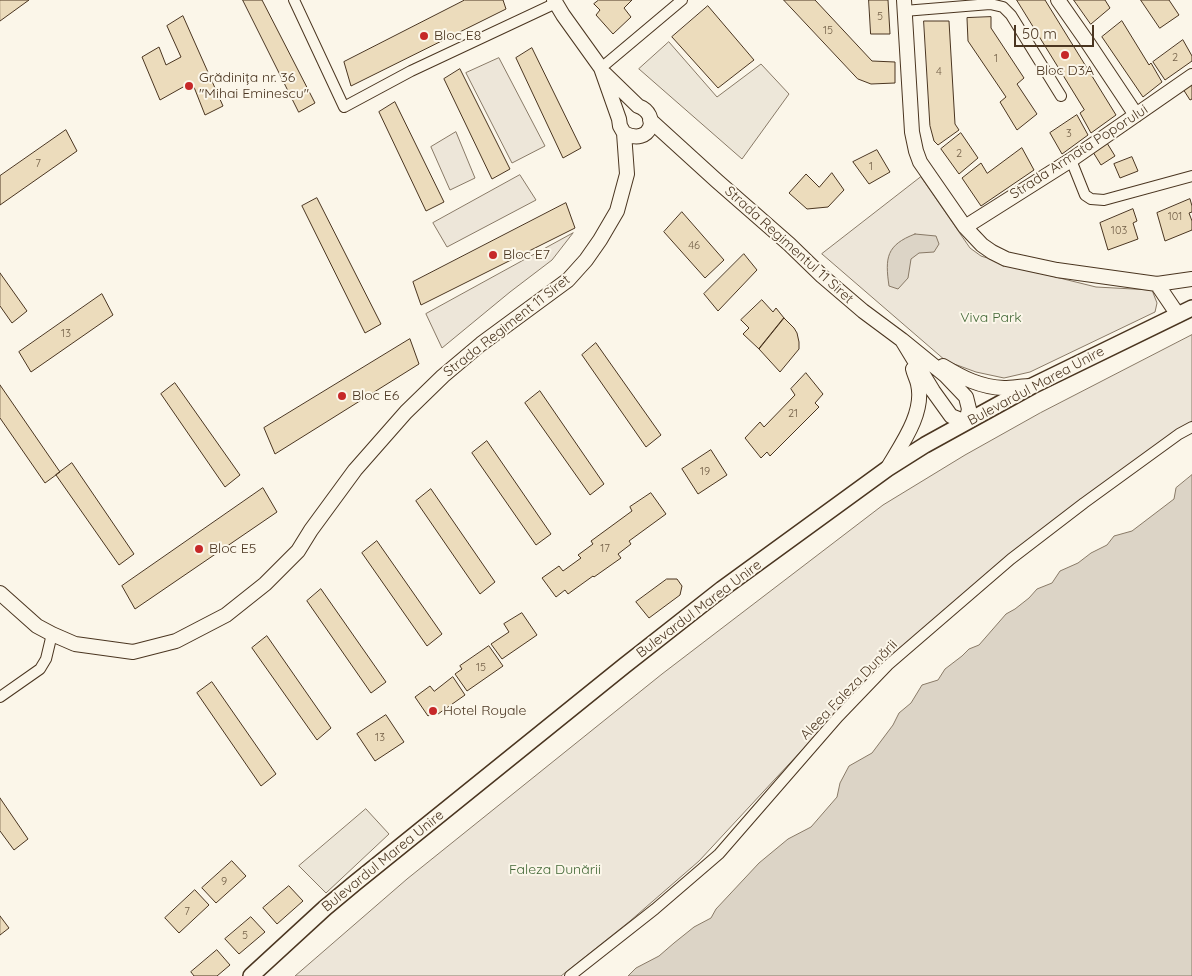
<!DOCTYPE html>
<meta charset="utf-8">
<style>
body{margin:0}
#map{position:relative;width:1192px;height:976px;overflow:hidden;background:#fbf6e9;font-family:Quicksand,sans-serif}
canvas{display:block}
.scale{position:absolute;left:1014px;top:25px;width:80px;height:22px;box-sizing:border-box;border:2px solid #4a3520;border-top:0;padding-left:6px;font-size:15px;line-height:18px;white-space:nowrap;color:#4a3520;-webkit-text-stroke:4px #fbf6e9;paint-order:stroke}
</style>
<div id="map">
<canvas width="1192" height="976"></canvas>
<div class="scale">50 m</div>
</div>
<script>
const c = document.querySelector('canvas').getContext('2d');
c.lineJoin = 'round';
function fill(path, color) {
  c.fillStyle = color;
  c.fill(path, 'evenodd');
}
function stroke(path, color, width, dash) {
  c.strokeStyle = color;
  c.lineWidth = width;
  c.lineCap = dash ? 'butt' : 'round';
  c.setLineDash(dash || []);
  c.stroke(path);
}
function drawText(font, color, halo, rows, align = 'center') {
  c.font = font + ' Quicksand,sans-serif';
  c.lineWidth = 4;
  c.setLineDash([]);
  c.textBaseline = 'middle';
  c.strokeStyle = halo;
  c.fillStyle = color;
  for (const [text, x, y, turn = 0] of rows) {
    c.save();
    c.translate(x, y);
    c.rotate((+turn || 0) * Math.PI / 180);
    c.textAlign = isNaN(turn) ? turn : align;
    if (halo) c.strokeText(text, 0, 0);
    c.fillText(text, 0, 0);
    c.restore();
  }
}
const green = new Path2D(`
 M499 58 545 146 512 163 466 73Z
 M456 132 475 178 450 190 431 147Z
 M520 175 536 200 447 247 433 223Z
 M921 177 970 248 981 256 1015 267 1096 287 1152 290 1157 303 1155 312 1030 372 1004 378 976 372 946 361 822 254Z
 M573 233 552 260 510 292 442 348 426 314Z
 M1192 335V425L1133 465 854 695 789 764 699 861 630 921 561 976H295L407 879 662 674 883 505 965 455 1040 413Z`);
fill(green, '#ede6d9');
stroke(green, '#887966', 1);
const parking = new Path2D(`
 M669 42 717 97 761 64 789 94 742 159 639 69Z
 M366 809 389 834 326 893 299 866Z`);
fill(parking, '#ede7d9');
stroke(parking, '#887966', 1);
const water = new Path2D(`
 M915 234 936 236 939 244 934 252 919 253 911 259 908 278 898 289 889 286C885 258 886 245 915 234Z
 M1192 475V976H628L636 968 659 956 674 943 694 927 711 918 716 909 759 863 788 839 811 827 837 797 840 783 849 766 872 753 893 725 899 713 911 703 922 685 938 680 945 669 962 656 969 649 979 645 1006 614 1015 609 1029 598 1037 589 1052 583 1060 571 1078 563 1091 553 1107 545 1114 536 1132 531 1174 499 1176 488Z`);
fill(water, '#dcd4c6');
stroke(water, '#887966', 1);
const building = new Path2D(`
 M0 0H29L0 21Z
 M243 0H262L315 103 299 112Z
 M465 0H503L506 9 351 86 344 62Z
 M599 0H632L624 8 631 17 613 34 596 15 600 10 594 4Z
 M784 0H815L872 61 895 62V83L871 84 858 79Z
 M869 0H888L890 34H871Z
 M1017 0H1045L1116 115 1091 133 1080 113 1084 110Z
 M1074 0H1105L1110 8 1091 24Z
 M1141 0H1169L1179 15 1160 28Z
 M708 6 754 60 718 88 672 37Z
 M183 16 223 106 205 115 192 82 160 100 142 57 159 47 166 65 181 57 167 26Z
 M991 17V28L1024 78 1017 84 1037 114 1017 130 1000 102 1006 97 968 41 967 18Z
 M924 21H949L955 124 959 130 938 145 934 141 930 126Z
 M1122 21 1149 65 1151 63 1162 82 1143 97 1102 37Z
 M1183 40 1192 56V61L1165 80 1153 62Z
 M532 48 581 148 563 158 516 58Z
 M460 69 510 169 492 179 444 79Z
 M1192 83V99L1190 100 1183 89Z
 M395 102 444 202 426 211 379 112Z
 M1077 115 1088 135 1062 154 1050 133Z
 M66 130 77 151 0 205V176Z
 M961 133 978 158 959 174 941 149Z
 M1107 143 1115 156 1101 165 1093 152Z
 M1022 148 1034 170 981 206 962 178 981 163 987 173Z
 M877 150 890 172 869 184 853 162Z
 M1132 157 1138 171 1120 178 1114 164Z
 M832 173 844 190 828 207 807 209 789 193 806 174 819 187Z
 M317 198 381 324 365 333 302 206Z
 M1190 199 1192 206V212L1189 213 1192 221V230L1165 241 1157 213Z
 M566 203 575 228 421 305 413 282Z
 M1133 209 1137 221 1133 223 1138 239 1108 250 1100 223Z
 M682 212 724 260 705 278 664 232Z
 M744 254 757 270 718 311 704 294Z
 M0 273 27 311 12 323 0 306Z
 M102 294 113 315 31 372 19 352Z
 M762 300 773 312 776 308 784 318 759 349 743 334 749 328 741 320Z
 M784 318 794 328 797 333 799 342V349L780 372 759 349Z
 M410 339 419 364 275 454 264 428Z
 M596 343 661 435 646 447 582 355Z
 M806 373 823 394 815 403 819 407 770 456 767 452 761 458 745 438 760 422 764 427 795 395 791 389Z
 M175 383 240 475 225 487 161 394Z
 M0 385 60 472 45 483 0 418Z
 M540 391 604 484 590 495 525 403Z
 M487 441 551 534 536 545 472 453Z
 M711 450 727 475 698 494 682 469Z
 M72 463 134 554 119 565 56 475Z
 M263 488 277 512 135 609 122 586Z
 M431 489 495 582 480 594 416 501Z
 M651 493 666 514 629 541 631 544 618 554 621 558 594 577 593 576 568 594 565 590 556 597 542 578 559 566 563 571 581 558 578 555 593 544 591 541 632 511 630 507Z
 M377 541 442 634 427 646 362 553Z
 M667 579H677L682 586 680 595 649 618 636 602Z
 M321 589 386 682 371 693 307 601Z
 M522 613 537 635 502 659 491 644 509 632 504 624Z
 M267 636 331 728 317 740 252 648Z
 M489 646 503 666 467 691 455 674 462 669 460 666Z
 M453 677 465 695 438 714 436 710 428 716 415 697 430 686 434 691Z
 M212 682 276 774 261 786 197 693Z
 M386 715 404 742 375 761 357 734Z
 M0 798 28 839 14 850 0 831Z
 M232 861 246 876 216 903 202 888Z
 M289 886 303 901 277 924 263 908Z
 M195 890 209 905 179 933 165 918Z
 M0 916 9 928 0 935Z
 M251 917 265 932 239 954 225 939Z
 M217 950 230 965 217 976H194L191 972Z`);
fill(building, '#ecdcbc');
stroke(building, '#4a3520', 1);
const street = new Path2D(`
 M294 0 344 107 411 71 556 3
 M904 11 990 4 1003 7 1011 15 1061 96
 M601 68 682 0
 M1071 160 1085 195 1091 199 1104 200 1192 176
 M0 697 40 669 46 659 52 634
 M570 976 655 909 719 854 838 717 888 665 1011 559 1084 503 1179 434 1192 427`);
const secondary = new Path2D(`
 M904 0 912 132 916 151 920 162 965 227 982 245 992 252 1006 259 1057 270 1157 284 1192 279
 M1058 0 1086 40 1136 115
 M605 74 638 106C661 114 651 147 624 133
 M650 120 717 181 789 244 822 276 863 311 902 340 945 375 966 397 969 409 966 422 951 416 933 391 902 340
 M965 227 1071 160 1192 76
 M1157 284 1178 315
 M943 366C963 378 980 387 1004 388 1013 388 1023 386 1032 386
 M887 469C901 445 925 413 918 384 917 379 914 374 913 369
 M0 593 37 626 52 634 75 644 133 652 176 641 226 615 265 584 298 551 311 530 355 470 406 412 443 376 481 344 568 280 586 260 600 240 617 211 627 174 624 133 620 126 619 119 601 68 563 15 554 0`);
const primary = new Path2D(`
 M251 976 325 908 355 883 624 666 722 589 887 469 925 445 1032 386 1192 308`);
stroke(street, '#4a3520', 12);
stroke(secondary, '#4a3520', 16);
stroke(primary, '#4a3520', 18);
stroke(street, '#fbf6e9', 10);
stroke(secondary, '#fbf6e9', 14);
stroke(primary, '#fbf6e9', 15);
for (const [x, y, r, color] of [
 [424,36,5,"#c62828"],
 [1065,55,5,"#c62828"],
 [189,86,5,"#c62828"],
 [493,255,5,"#c62828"],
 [342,396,5,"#c62828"],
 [199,549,5,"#c62828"],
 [433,711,5,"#c62828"]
]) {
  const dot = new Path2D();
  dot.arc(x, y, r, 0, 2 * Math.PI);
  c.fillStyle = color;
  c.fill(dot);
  stroke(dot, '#fbf6e9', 2);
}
drawText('11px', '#725f47', null, [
 ["5",880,17],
 ["15",828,31],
 ["2",1175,58],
 ["1",996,59],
 ["4",939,72],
 ["3",1069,134],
 ["2",959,154],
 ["7",38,164],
 ["1",871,167],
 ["101",1175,217],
 ["103",1119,231],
 ["46",694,246],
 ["13",66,334],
 ["21",793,414],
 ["19",705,472],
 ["17",605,549],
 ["15",481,668],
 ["13",380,738],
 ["9",224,882],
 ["7",187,912],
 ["5",245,936]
]);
drawText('14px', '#4a3520', '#fbf6e9', [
 ["Bloc E8",434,36],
 ["Bloc D3A",1065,71,"center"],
 ["Grădinița nr. 36",199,78],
 ["\"Mihai Eminescu\"",199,94],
 ["Bloc E7",503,255],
 ["Bloc E6",352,396],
 ["Bloc E5",209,549],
 ["Hotel Royale",443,711]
], 'left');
drawText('14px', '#4a3520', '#fbf6e9', [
 ["Strada Armata Poporului",1079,152,-33],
 ["Strada Regimentul 11 Siret",789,245,42],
 ["Strada Regiment 11 Siret",507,326,-38],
 ["Bulevardul Marea Unire",1036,386,-28],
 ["Bulevardul Marea Unire",699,609,-37],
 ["Aleea Faleza Dunării",849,690,-46],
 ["Bulevardul Marea Unire",383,861,-39]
]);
drawText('14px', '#436837', '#fbf6e9', [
 ["Viva Park",991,318],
 ["Faleza Dunării",555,870]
]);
</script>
